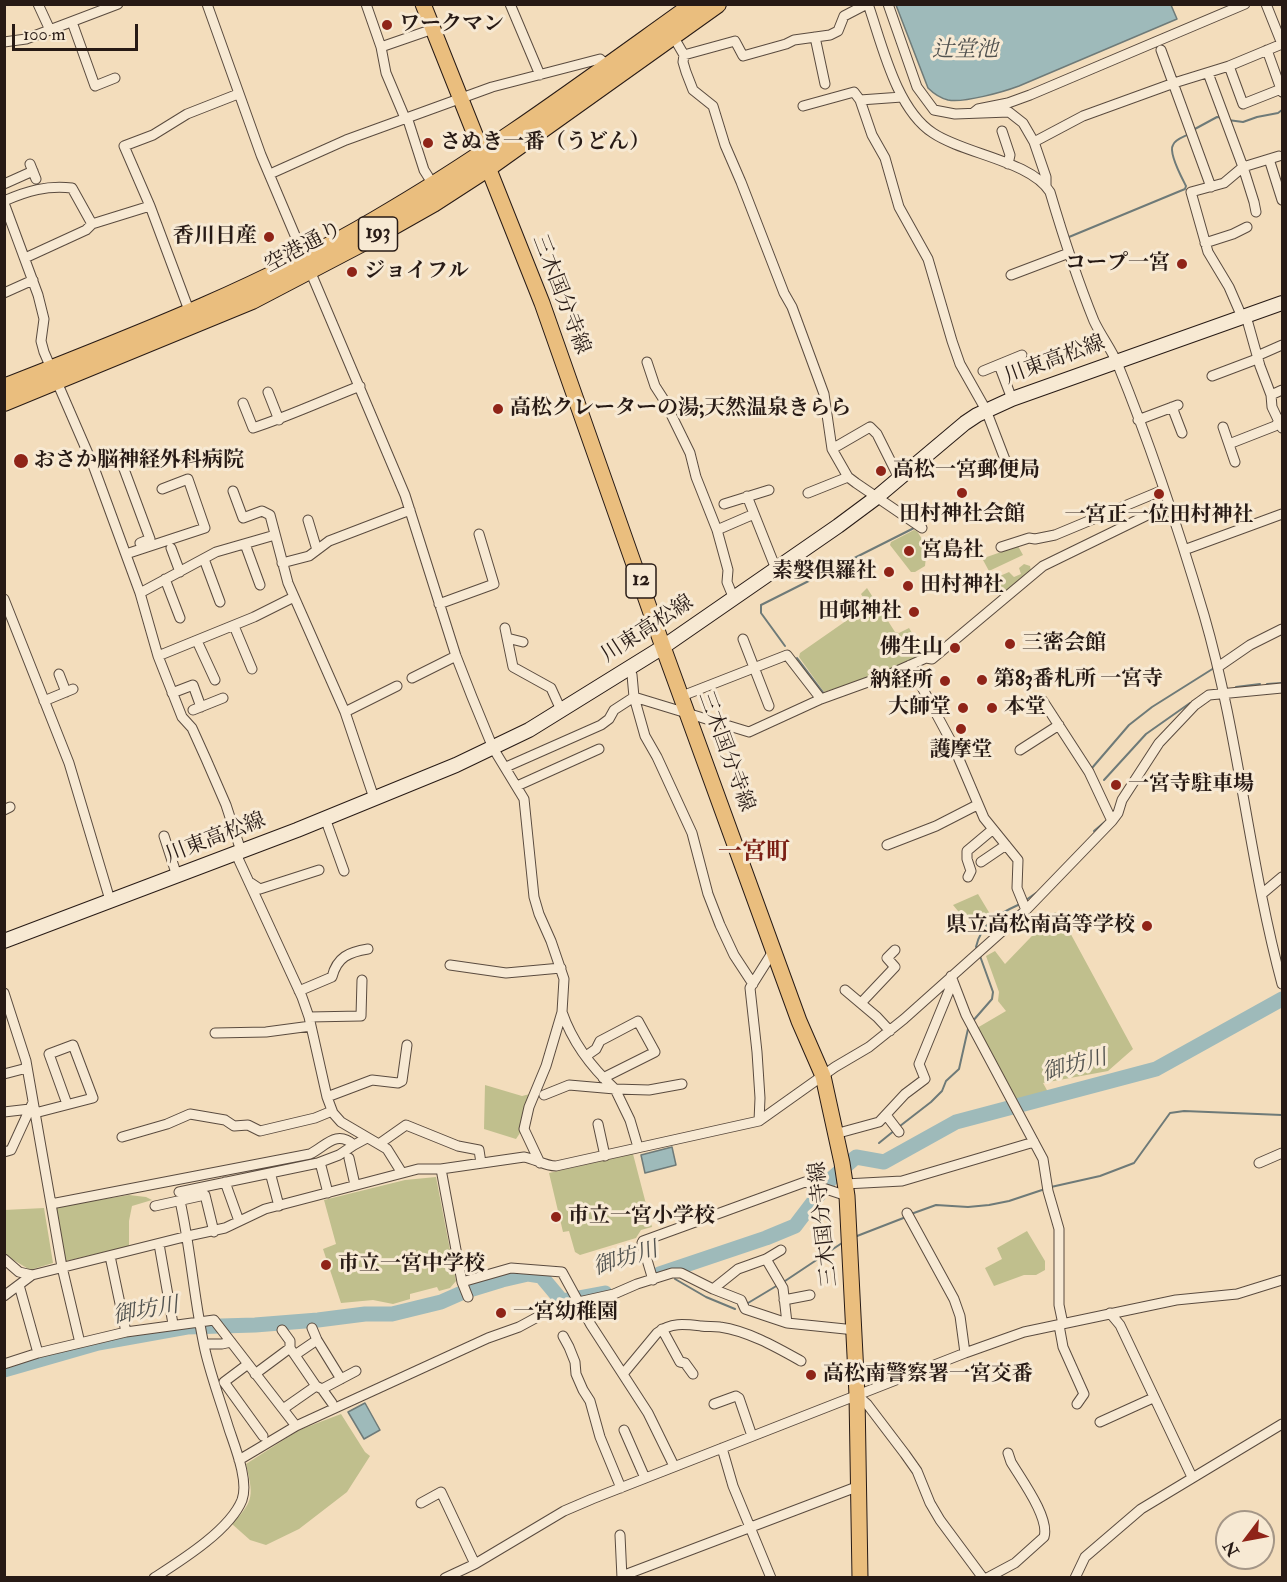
<!DOCTYPE html>
<meta charset="utf-8">
<style>
body{margin:0}
#map{position:relative;width:1287px;height:1582px;overflow:hidden;background:#f3ddbc;font-family:"IM FELL Double Pica",serif}
canvas{display:block}
.frame{position:absolute;inset:0;border:6px solid #271a15;pointer-events:none}
.north{position:absolute;left:1215px;top:1510px;width:60px;height:60px;box-sizing:border-box;background:#f7e9d3;border:2px solid #a49687;border-radius:50%;rotate:238deg;font-size:16px;font-weight:700;line-height:24px;text-align:center;color:#271a15}
.north::after{content:'';display:block;margin:auto;width:21px;height:27px;background:#8f2418;clip-path:polygon(50% 0,100% 100%,50% 72%,0 100%)}
.scale{position:absolute;left:12px;top:24px;width:126px;height:27px;box-sizing:border-box;border:3px solid #271a15;border-top:0;padding-left:8px;font-size:18px;line-height:21px;white-space:nowrap;color:#271a15;-webkit-text-stroke:4px #f7e9d3;paint-order:stroke}
</style>
<div id="map">
<canvas width="1287" height="1582"></canvas>
<div class="frame"></div>
<div class="north">N</div>
<div class="scale">100 m</div>
</div>
<script>
const c = document.querySelector('canvas').getContext('2d');
c.lineJoin = 'round';
function fill(path, color) {
  c.fillStyle = color;
  c.fill(path, 'evenodd');
}
function stroke(path, color, width, dash) {
  c.strokeStyle = color;
  c.lineWidth = width;
  c.lineCap = dash ? 'butt' : 'round';
  c.setLineDash(dash || []);
  c.stroke(path);
}
function drawText(font, color, halo, rows, align = 'center') {
  c.font = font + ' "IM FELL Double Pica","Noto Serif JP",serif';
  c.lineWidth = 6;
  c.setLineDash([]);
  c.textBaseline = 'middle';
  c.strokeStyle = halo;
  c.fillStyle = color;
  for (const [text, x, y, turn = 0] of rows) {
    c.save();
    c.translate(x, y);
    c.rotate((+turn || 0) * Math.PI / 180);
    c.textAlign = isNaN(turn) ? turn : align;
    if (halo) c.strokeText(text, 0, 0);
    c.fillText(text, 0, 0);
    c.restore();
  }
}
fill(new Path2D(`
 M914 530 917 531 927 547 925 566 915 572H911L890 545 891 542Z
 M1018 546 1023 555 989 571 983 560 984 558Z
 M1024 564 1030 566 1031 571 1002 594 998 593 992 582 993 579 1009 572 1014 577 1021 574 1019 568Z
 M867 588 895 632 899 633 909 628 917 641 921 642 933 637H936L940 644 939 646 901 664 849 684 824 692 799 657 800 653 866 607 867 604 861 594Z
 M978 894 990 914 976 927 963 917 953 905Z
 M1055 912 1061 916 1133 1049 1108 1071 1043 1083 1048 1092 1016 1100 977 1028 1006 1011 998 1001 999 992 986 956 995 951 1005 964Z
 M485 1085 522 1096 534 1093 520 1133 516 1139 484 1129Z
 M633 1154 652 1227 641 1230 636 1238 580 1255 575 1252 569 1231 563 1232 549 1173Z
 M436 1177 456 1281 450 1288 439 1291 437 1287 410 1294V1299L393 1304 373 1300 341 1303 323 1249 336 1244 324 1200 405 1180Z
 M129 1195 146 1197 152 1200 132 1206 129 1221V1246L66 1261 56 1207Z
 M44 1208 53 1263 30 1270 7 1256 4 1252V1210Z
 M1027 1231 1045 1261V1270L1036 1275H1024L994 1286 985 1268 1002 1259 997 1248Z
 M341 1414 365 1452 370 1456 347 1492 299 1529 266 1545 250 1540 232 1524C255 1500 253 1495 246 1464L299 1430Z`), '#c0bf8d');
const water = new Path2D(`
 M896 5H1171L1177 19 1019 86C1003 92 964 103 948 100 940 98 933 93 928 88Z
 M672 1147 676 1165 645 1173 641 1155Z
 M365 1403 380 1430 364 1439 348 1412Z`);
fill(water, '#9ebaba');
stroke(water, '#6e7a78', 1.5);
stroke(new Path2D(`
 M1228 120 1243 122 1257 117 1278 113 1282 110
 M1193 130 1217 117 1223 118
 M1069 237 1185 189 1186 186C1182 178 1168 153 1173 145 1175 139 1184 137 1189 134
 M785 646 761 613V605L914 528
 M797 658 825 695
 M1267 684 1282 683
 M1236 687 1260 684
 M1093 771 1092 768 1129 725 1152 707 1214 668
 M1104 780 1146 734 1190 703
 M1094 831 1107 820
 M1026 900 1036 893
 M976 947C981 924 998 914 1018 905
 M972 1022 992 999 993 992 980 956
 M900 1126 931 1102 942 1091 946 1081 959 1069 968 1029
 M879 1143 895 1130
 M1051 1187 1100 1176 1134 1163 1170 1113 1184 1111 1282 1115
 M911 1214 936 1205 968 1207 989 1205 1009 1201 1045 1189
 M857 1236 906 1217
 M675 1279 706 1297 735 1309
 M785 1281 842 1243
 M748 1303 778 1285`), '#6e7a78', 2);
stroke(new Path2D(`
 M659 1274 766 1238 795 1226 830 1180 856 1157 884 1162 956 1122 1156 1069 1282 999
 M4 1370 98 1343 187 1327 255 1325 318 1320 365 1314H392L441 1302 466 1291 502 1280 528 1274 541 1276 562 1301 605 1293`), '#9ebaba', 15);
const street = new Path2D(`
 M38 4 50 30
 M207 4 261 155 405 495 456 656 472 697 493 748 524 799 534 897 539 914 551 941 564 979 562 1012 546 1066 529 1107 524 1129 540 1163
 M366 4 381 47
 M510 4 540 75
 M868 4C882 44 896 109 933 133 964 154 1031 161 1050 192 1063 236 1077 279 1094 321 1101 336 1112 350 1118 365 1151 446 1179 531 1204 615 1239 736 1249 862 1282 984
 M888 4 917 87 934 110 955 114 1009 112 1023 123 1034 142 1046 177V186
 M1266 4 1282 44
 M72 22 95 86 115 78
 M673 36 684 55 735 41 743 56 786 44 794 40 830 35 838 31 844 16 867 4
 M815 37 825 84
 M4 42 26 39 118 4
 M1161 50 1211 187
 M1267 50 1282 92
 M684 55 683 62 686 72 693 90 713 106 725 145 741 182 784 293 792 307 824 394 832 449 848 477 856 483 922 528
 M1229 66 1243 104 1281 89
 M1208 73 1243 167 1254 202 1256 212
 M860 100 902 97
 M803 106 854 92 860 100 872 135 885 158 899 207 928 259 952 341 960 364 986 410 1009 470
 M973 113 978 109 1008 103 1030 95 1245 4
 M407 117 424 170 434 186
 M405 118 386 73 381 47 433 29
 M1002 131 1010 155 1008 164
 M1034 142 1083 116 1174 83 1229 66 1282 44
 M1269 159 1282 200
 M30 164 36 179
 M270 174 346 140 492 87 600 59 608 66
 M4 184 33 171
 M4 201C27 191 47 185 72 188L92 224 150 206
 M4 203 38 295 44 319 41 341 44 352 93 465 140 593 158 656 182 717 192 728 206 759 226 805 241 851
 M1205 243 1233 234 1247 227
 M25 258 86 230 92 224
 M1011 275 1069 253
 M4 293 33 280
 M190 313 150 206 124 146 153 135 187 114 238 94
 M1246 316 1260 366 1271 395 1272 407 1282 428
 M1242 317 1229 287 1208 252 1191 192 1224 183 1243 167 1279 156
 M1257 356 1282 345
 M647 362 655 386 664 400 690 453 696 477 717 530 728 570 727 582 734 599
 M999 365 1012 399
 M983 371 1022 355
 M1212 376 1257 359
 M268 392 279 420
 M1271 395 1282 390
 M243 403 253 428C290 416 324 400 360 386
 M1172 407 1182 433
 M1138 420 1178 405
 M1223 427 1235 462
 M1229 444 1275 426 1282 419
 M832 449 870 427 877 434 899 478
 M93 465 115 457 121 461 150 539 140 543
 M233 491 243 518 262 511 270 515 288 583 345 712 374 798
 M808 493 848 477
 M747 496 776 569
 M724 504 769 490
 M308 520 317 550
 M717 530 754 514
 M245 544 260 585
 M1001 547 1029 538 1035 539 1055 535 1163 490
 M171 548 180 572
 M1184 550 1282 514
 M126 554 205 528 188 479 162 489
 M204 559 220 602
 M282 563 309 556 329 541 410 510
 M165 579 180 618
 M140 593 216 552 275 535
 M4 599 69 763 110 900
 M439 604 494 584 479 534
 M234 626 252 669
 M505 628 513 667 551 688 561 710
 M507 638 523 642
 M743 639 769 706
 M197 641 215 680
 M158 656 254 617 294 597
 M910 665 953 745 984 818 1018 860 1017 888 1026 910
 M1218 667 1250 645 1282 629
 M629 669 632 675 634 697 645 736 657 757 692 833 708 894 720 925 734 955 753 984
 M59 674 66 692
 M412 678 456 656
 M172 693 193 685 201 707
 M682 696 787 655 821 699
 M44 701 73 689
 M1043 701 1089 772 1112 821
 M193 710 223 698
 M345 712 397 686
 M1020 750 1059 725
 M506 767 601 725 609 719 614 710 634 697 749 732 821 699 890 674 926 658 932 659 1043 566 1168 505
 M517 786 599 749
 M4 810 10 807
 M325 818 344 871
 M164 836 177 876
 M887 845 936 826 977 805
 M236 854 302 997 309 1017 327 1097 333 1113 341 1122 387 1149 402 1173
 M981 862 1006 845
 M968 877 971 871 967 859V851L992 830
 M251 883 260 889 319 870
 M1263 893 1282 877
 M450 965 506 973 561 968
 M951 976 966 1015 1043 1159 1048 1191 1059 1229V1305L1063 1324
 M845 990 877 1017 890 1031
 M299 991 332 977C337 957 349 952 368 949
 M4 993 26 1061 62 1267 80 1343
 M861 1003 895 967 887 958 895 950
 M562 1012C572 1041 592 1068 615 1089L649 1090 682 1084
 M309 1017 361 1016 362 980
 M215 1033 266 1032 311 1026
 M586 1056 596 1049 600 1041 638 1021 655 1052 603 1078
 M4 1074 27 1068
 M544 1095 569 1085 615 1089 630 1120 638 1147
 M327 1097 372 1080 398 1083 402 1081 407 1045
 M4 1112 30 1109
 M35 1113 93 1098 73 1045 49 1054 67 1104
 M886 1115 899 1132
 M759 1121 760 1098 757 1052 750 988 774 950
 M598 1124 605 1156
 M835 1134 879 1122 905 1094 925 1079 919 1064 953 981
 M122 1137 167 1124 190 1114 225 1120 234 1126 248 1125 260 1131 315 1118 332 1111
 M379 1144 406 1125 458 1146 479 1150 481 1163
 M4 1152 11 1150 33 1102
 M349 1158 355 1185
 M1259 1163 1282 1153
 M321 1166 328 1193
 M441 1169 462 1282 511 1268 562 1272 591 1325 648 1413 674 1466
 M271 1176 279 1206
 M225 1182 239 1221
 M845 1184 902 1181 1034 1142
 M179 1192 318 1163 339 1155 354 1145
 M51 1204 310 1154C325 1147 336 1129 354 1145L367 1138
 M155 1206 205 1195 214 1232
 M907 1213 954 1299 960 1316 965 1353
 M159 1244 173 1324
 M110 1256 126 1332
 M4 1259 19 1272 32 1275
 M766 1259 783 1288 787 1323
 M653 1280 642 1243 643 1241 805 1182 847 1196
 M462 1282 468 1297
 M19 1285 38 1353
 M713 1289 738 1269 766 1259 781 1250
 M4 1296 32 1275 188 1236 225 1228 265 1209 418 1169H441L524 1157C536 1159 544 1166 556 1166L759 1121 835 1067 869 1047 904 1019 1026 910 1112 821 1118 813 1122 800 1159 743 1195 705 1209 695 1282 688
 M784 1300 810 1295
 M1110 1313 1120 1325 1192 1477
 M1059 1325 1063 1347 1084 1394 1077 1404
 M312 1328 317 1340 341 1379
 M662 1329 680 1362 685 1363 693 1374
 M282 1330 290 1341V1348
 M563 1336 569 1347 575 1362 576 1374 583 1390 590 1401 600 1437 621 1488
 M204 1344H222L231 1342
 M295 1355 317 1340
 M4 1364 38 1353 126 1332 214 1320 296 1426
 M248 1364 224 1382 263 1436
 M255 1374 290 1348 316 1386 283 1409
 M623 1374 657 1333C671 1322 685 1324 701 1326 707 1327 714 1326 720 1327 748 1331 776 1347 801 1361
 M316 1386 322 1389 356 1371
 M322 1389 332 1403
 M857 1395 867 1404 905 1454 917 1471 930 1503 940 1520 983 1578
 M714 1404 736 1396 739 1398 752 1436
 M1100 1422 1153 1398
 M624 1430 645 1478
 M722 1448 733 1486 771 1578
 M239 1460 296 1426 488 1338 519 1327 556 1307 614 1294 637 1284 672 1273H681L713 1289 741 1300 745 1309 787 1323 855 1330
 M421 1503 441 1492 475 1564
 M620 1535 622 1578
 M622 1576 859 1486
 M154 1578C182 1560 230 1530 242 1500 249 1481 235 1447 229 1429 221 1403 211 1376 205 1350 194 1301 191 1250 180 1201
 M445 1578 475 1564 564 1511 592 1499 965 1353 1024 1332 1176 1300 1237 1294 1282 1280
 M987 1578 1015 1563 1044 1537C1050 1518 1021 1479 1011 1462L1008 1453
 M1075 1578 1085 1557 1141 1509 1282 1424`);
const secondary = new Path2D(`
 M4 941 297 830 456 765 529 730 663 647 838 526 877 497 965 423 977 415 1012 399 1282 303`);
const primary = new Path2D(`
 M423 4 542 303 663 647 799 1021 823 1076 842 1163 847 1196 857 1395 860 1578`);
const highway = new Path2D(`
 M4 388C131 338 259 289 376 220 487 156 590 79 695 4
 M4 402 252 300 380 233 433 203 487 168 717 4`);
stroke(street, '#5a4b3f', 11);
stroke(secondary, '#271a15', 16);
stroke(primary, '#271a15', 17);
stroke(highway, '#271a15', 20);
stroke(street, '#f7e9d3', 9);
stroke(secondary, '#f7e9d3', 14);
stroke(primary, '#eabe7e', 15);
stroke(highway, '#eabe7e', 18);
for (const [x, y, r, color] of [
 [387,25,6,"#8f2418"],
 [428,143,6,"#8f2418"],
 [269,237,6,"#8f2418"],
 [1182,264,6,"#8f2418"],
 [352,272,6,"#8f2418"],
 [498,409,6,"#8f2418"],
 [21,461,8,"#8f2418"],
 [881,471,6,"#8f2418"],
 [962,493,6,"#8f2418"],
 [1159,494,6,"#8f2418"],
 [909,551,6,"#8f2418"],
 [889,572,6,"#8f2418"],
 [908,586,6,"#8f2418"],
 [914,612,6,"#8f2418"],
 [1010,644,6,"#8f2418"],
 [955,648,6,"#8f2418"],
 [982,680,6,"#8f2418"],
 [945,681,6,"#8f2418"],
 [963,708,6,"#8f2418"],
 [992,708,6,"#8f2418"],
 [961,729,6,"#8f2418"],
 [1116,785,6,"#8f2418"],
 [1147,926,6,"#8f2418"],
 [556,1217,6,"#8f2418"],
 [326,1265,6,"#8f2418"],
 [501,1313,6,"#8f2418"],
 [811,1375,6,"#8f2418"]
]) {
  const dot = new Path2D();
  dot.arc(x, y, r, 0, 2 * Math.PI);
  c.fillStyle = color;
  c.fill(dot);
  stroke(dot, '#f7e9d3', 2);
}
for (const [x, y, w] of [
 [378,234,39],
 [641,581,30]
]) {
  const box = new Path2D();
  box.roundRect(x - w / 2, y - 17, w, 34, 4.5);
  c.fillStyle = '#f7e9d3';
  c.fill(box);
  stroke(box, '#271a15', 1.5);
}
drawText('bold 20px', '#271a15', null, [
 ["193",378,234],
 ["12",641,581]
]);
drawText('bold 21px', '#271a15', '#f7e9d3', [
 ["ワークマン",399,25],
 ["さぬき一番（うどん）",440,143],
 ["香川日産",257,237,"right"],
 ["コープ一宮",1170,264,"right"],
 ["ジョイフル",364,272],
 ["高松クレーターの湯;天然温泉きらら",510,409],
 ["おさか脳神経外科病院",34,461],
 ["高松一宮郵便局",893,471],
 ["田村神社会館",962,515,"center"],
 ["一宮正一位田村神社",1159,516,"center"],
 ["宮島社",921,551],
 ["素媻倶羅社",877,572,"right"],
 ["田村神社",920,586],
 ["田邨神社",902,612,"right"],
 ["三密会館",1022,644],
 ["佛生山",943,648,"right"],
 ["第83番札所 一宮寺",994,680],
 ["納経所",933,681,"right"],
 ["大師堂",951,708,"right"],
 ["本堂",1004,708],
 ["護摩堂",961,751,"center"],
 ["一宮寺駐車場",1128,785],
 ["県立高松南高等学校",1135,926,"right"],
 ["市立一宮小学校",568,1217],
 ["市立一宮中学校",338,1265],
 ["一宮幼稚園",513,1313],
 ["高松南警察署一宮交番",823,1375]
], 'left');
drawText('21px', '#271a15', '#f7e9d3', [
 ["空港通り",304,248,-28],
 ["三木国分寺線",560,295,69],
 ["川東高松線",1055,361,-20],
 ["川東高松線",648,630,-33],
 ["三木国分寺線",725,752,70],
 ["川東高松線",216,839,-21],
 ["三木国分寺線",825,1224,-96]
]);
drawText('italic 22px', '#51524f', '#f7e9d3', [
 ["辻堂池",965,51],
 ["御坊川",1075,1067,-15],
 ["御坊川",626,1260,-17],
 ["御坊川",146,1312,-10]
]);
drawText('bold 24px', '#7a1f14', '#f7e9d3', [
 ["一宮町",754,854]
]);
</script>
